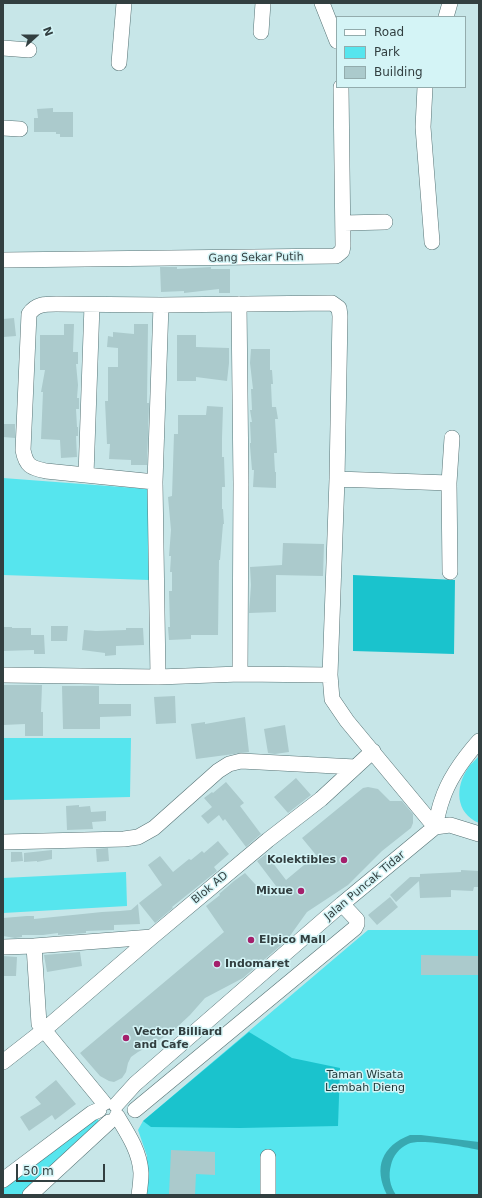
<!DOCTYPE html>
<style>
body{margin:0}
#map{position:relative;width:482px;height:1198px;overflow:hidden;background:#c7e6e8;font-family:"DejaVu Sans",sans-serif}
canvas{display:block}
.frame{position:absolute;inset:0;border:4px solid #323f40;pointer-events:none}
.legend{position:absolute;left:336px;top:16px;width:130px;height:72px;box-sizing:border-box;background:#d4f4f6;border:1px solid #93acad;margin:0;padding:5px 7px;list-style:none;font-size:12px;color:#323f40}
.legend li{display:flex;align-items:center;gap:8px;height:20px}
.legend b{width:20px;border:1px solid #93acad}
.north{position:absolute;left:16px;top:16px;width:40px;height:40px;-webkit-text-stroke:3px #d4f4f6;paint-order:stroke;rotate:69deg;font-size:11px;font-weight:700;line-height:16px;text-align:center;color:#323f40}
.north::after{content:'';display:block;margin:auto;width:14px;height:18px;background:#323f40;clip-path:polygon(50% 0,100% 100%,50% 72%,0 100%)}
.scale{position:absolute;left:16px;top:1164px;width:89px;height:18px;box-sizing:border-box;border:2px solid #323f40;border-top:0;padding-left:5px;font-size:12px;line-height:14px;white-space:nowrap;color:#323f40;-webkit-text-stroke:3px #d4f4f6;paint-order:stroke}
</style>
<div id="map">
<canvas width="482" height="1198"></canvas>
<div class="frame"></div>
<ul class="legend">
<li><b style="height:5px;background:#fff"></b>Road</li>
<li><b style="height:11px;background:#56e5ee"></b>Park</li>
<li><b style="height:11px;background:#abcacc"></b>Building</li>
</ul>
<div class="north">N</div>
<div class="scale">50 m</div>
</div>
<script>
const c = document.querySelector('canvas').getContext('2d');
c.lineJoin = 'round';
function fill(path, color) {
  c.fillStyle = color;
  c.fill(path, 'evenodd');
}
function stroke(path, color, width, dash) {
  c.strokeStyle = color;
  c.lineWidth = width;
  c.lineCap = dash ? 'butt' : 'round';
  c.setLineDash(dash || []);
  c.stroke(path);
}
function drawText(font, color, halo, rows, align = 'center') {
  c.font = font + ' "DejaVu Sans",sans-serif';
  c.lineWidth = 3;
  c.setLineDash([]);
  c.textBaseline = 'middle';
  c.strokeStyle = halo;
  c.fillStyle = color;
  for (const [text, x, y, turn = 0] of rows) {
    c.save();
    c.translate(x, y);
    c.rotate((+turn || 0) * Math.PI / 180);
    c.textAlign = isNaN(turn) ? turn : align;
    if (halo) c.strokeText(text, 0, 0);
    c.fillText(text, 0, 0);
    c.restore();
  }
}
fill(new Path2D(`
 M3 478 148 489 149 580 3 575Z
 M3 738H131L130 797 3 800Z
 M479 756V823C455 813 455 787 468 768 471 763 476 760 479 756Z
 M126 872 127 906 3 913V878Z
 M368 930H479V1195H145L147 1156 138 1130 143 1121Z
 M97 1118 99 1121 21 1195H3V1189L87 1119Z`), '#56e5ee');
fill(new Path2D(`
 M353 575 455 580 454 654 353 651Z
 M249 1032 292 1058 340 1068 338 1126 240 1128 151 1127 143 1121Z`), '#1ac3cd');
fill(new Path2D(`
 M410 1135H421L479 1142V1150C465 1147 420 1138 408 1144 399 1148 393 1156 391 1165 388 1176 390 1186 396 1195H387C373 1167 382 1146 410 1135Z`), '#38a8b0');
fill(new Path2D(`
 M53 108V112H73V137H60V134H56V132H34V118H38L37 109Z
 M160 267H177V269L211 267V269H230V293H219V289L184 293V291L161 292Z
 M14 318 16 336 3 337V319Z
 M64 324H74L73 352H78V364H76L78 385 77 398H79V409H76L77 427H78V436H76L77 457 61 458 60 440 41 439 43 392H41L45 370H40V335H64Z
 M134 324H148L147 403H149L147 465H131V460L109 459 110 444H107L105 401H108V367H118V348L107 347 108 336 113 337V332L134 334Z
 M177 335H196V347L229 348V363L227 381 196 377V381H177Z
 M251 349H270V370H272L273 384H271L272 407H276L278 419H275L277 453H274L275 472H276V488L253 487 254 470H252L250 446V443H251L250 422H252L250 410H252L251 389H253L250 363Z
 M207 406 223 407 222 438V457H224L225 487H222V509H223L224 524H223L220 560H219L218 635H191V639L169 640 168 627H170L169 591H172V572H170L171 556H169L171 530 168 497 172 496 174 434H178V415H206Z
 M3 424H15V438L3 437Z
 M283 543 324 544 323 576 276 575V612L249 613 251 585 250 567 282 565Z
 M51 626H68L67 641H51Z
 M3 627H12V628H31V635H44L45 654H34V650L3 651Z
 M126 628H143L144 645 116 646V655L105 656V653L82 650 84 630 96 631 126 630Z
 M3 685H42L41 712H43V736H25V724L3 725Z
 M62 686H99V704H131V716L100 717V729H63Z
 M175 696 176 723 156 724 154 697Z
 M245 717 249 752 196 759 191 724 205 722V724Z
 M285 725 289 752 275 754 268 753 264 729Z
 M296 778 311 795 288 813 274 797Z
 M226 782 244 803 240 806 261 834 246 847 225 819 223 821 219 815 208 824 201 816 212 807 204 798 212 792 213 793Z
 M368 787 378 789 390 801H402L413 814V823L411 828 382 851 348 885 307 912 287 940 243 978 205 998 190 1015 174 1030 153 1044 138 1052 131 1057 128 1063 126 1072 122 1078 114 1082 109 1081 100 1076 80 1053 224 932 206 906 220 895 219 894 234 881 245 873 265 895 276 886 257 861 266 854 286 880 316 855 302 838 363 788Z
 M79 805V807L90 806 91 812 106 811V821L92 822 93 829 67 830 66 806Z
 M218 841 229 854 214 867 217 871 172 907 173 908 155 923 139 903 162 885 148 865 160 856 173 872 189 859 191 860 202 851 204 853Z
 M108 848 109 861 97 862 96 849Z
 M52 850V859L37 862V861L24 862V853Z
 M11 852H22L23 861 11 862Z
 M461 870 479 871V887H474L473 891 451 890V897L420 898 419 881 396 902 390 895 410 877H420V874L461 872Z
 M390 897 398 907 377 925 368 915Z
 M138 904 140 924 114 925V930L86 931V933L58 935V933L43 935H22V937L15 938 3 936V918L27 916H34V919L102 912 120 911 131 910Z
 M80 952 82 966 47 972 44 955Z
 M421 955 479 956V975H421Z
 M3 956 17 957 16 976H3Z
 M56 1080 76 1104 55 1120 52 1115 29 1131 20 1117 41 1104 35 1097Z
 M171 1150 215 1152V1175L196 1174 195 1195H169Z`), '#abcacc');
const minor = new Path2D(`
 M322 3 337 41
 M446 17 450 3
 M261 32 263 3
 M3 48 29 50
 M119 63 124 3
 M425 87 423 127 432 242
 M3 128 20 129
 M344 223 385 222
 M3 260 336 256 342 251 343 246 341 87
 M239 304 241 484 240 674
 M86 475 92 305
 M337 479 449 483
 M155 482 46 471C31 468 26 466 23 450L29 314C36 304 45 304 56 304L161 305 332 303 339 308 340 316 337 479 330 675
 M450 572 449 483 452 438
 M3 675 158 677 155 482 161 305
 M158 677 240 674 330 675 332 699 347 721 435 827
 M435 827C437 818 439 808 442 800 449 778 464 758 479 741
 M3 842 124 839 138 837 154 828 218 771 229 764 241 761 355 767
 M3 947 34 946 152 937
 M3 1062 44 1030 39 1024 34 946
 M104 1103 44 1030 152 937 268 840 321 799 373 751
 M116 1105 135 1084 342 904 435 827 450 825 479 834
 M135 1110 355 928 357 924V920L342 904
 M117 1116C128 1134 140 1152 141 1173 141 1180 140 1188 139 1195
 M268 1157V1195
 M3 1180 92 1113 99 1110
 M30 1195 109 1122`);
stroke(minor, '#577375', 16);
stroke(minor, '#fff', 15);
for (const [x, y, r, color] of [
 [344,860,4,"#a41f6b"],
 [301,891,4,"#a41f6b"],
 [251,940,4,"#a41f6b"],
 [217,964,4,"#a41f6b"],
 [126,1038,4,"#a41f6b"]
]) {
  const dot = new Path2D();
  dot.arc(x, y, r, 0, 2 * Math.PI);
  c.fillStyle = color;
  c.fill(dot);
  stroke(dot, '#d4f4f6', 1.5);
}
drawText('11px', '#323f40', '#d4f4f6', [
 ["Gang Sekar Putih",256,258,-1],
 ["Jalan Puncak Tidar",365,886,-40],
 ["Blok AD",210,888,-40]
]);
drawText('bold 11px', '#323f40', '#d4f4f6', [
 ["Kolektibles",336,860,"right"],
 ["Mixue",293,891,"right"],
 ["Elpico Mall",259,940],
 ["Indomaret",225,964],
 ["Vector Billiard",134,1032],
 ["and Cafe",134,1045]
], 'left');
drawText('11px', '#1c3536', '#d4f4f6', [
 ["Taman Wisata",365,1075],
 ["Lembah Dieng",365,1088]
]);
</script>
